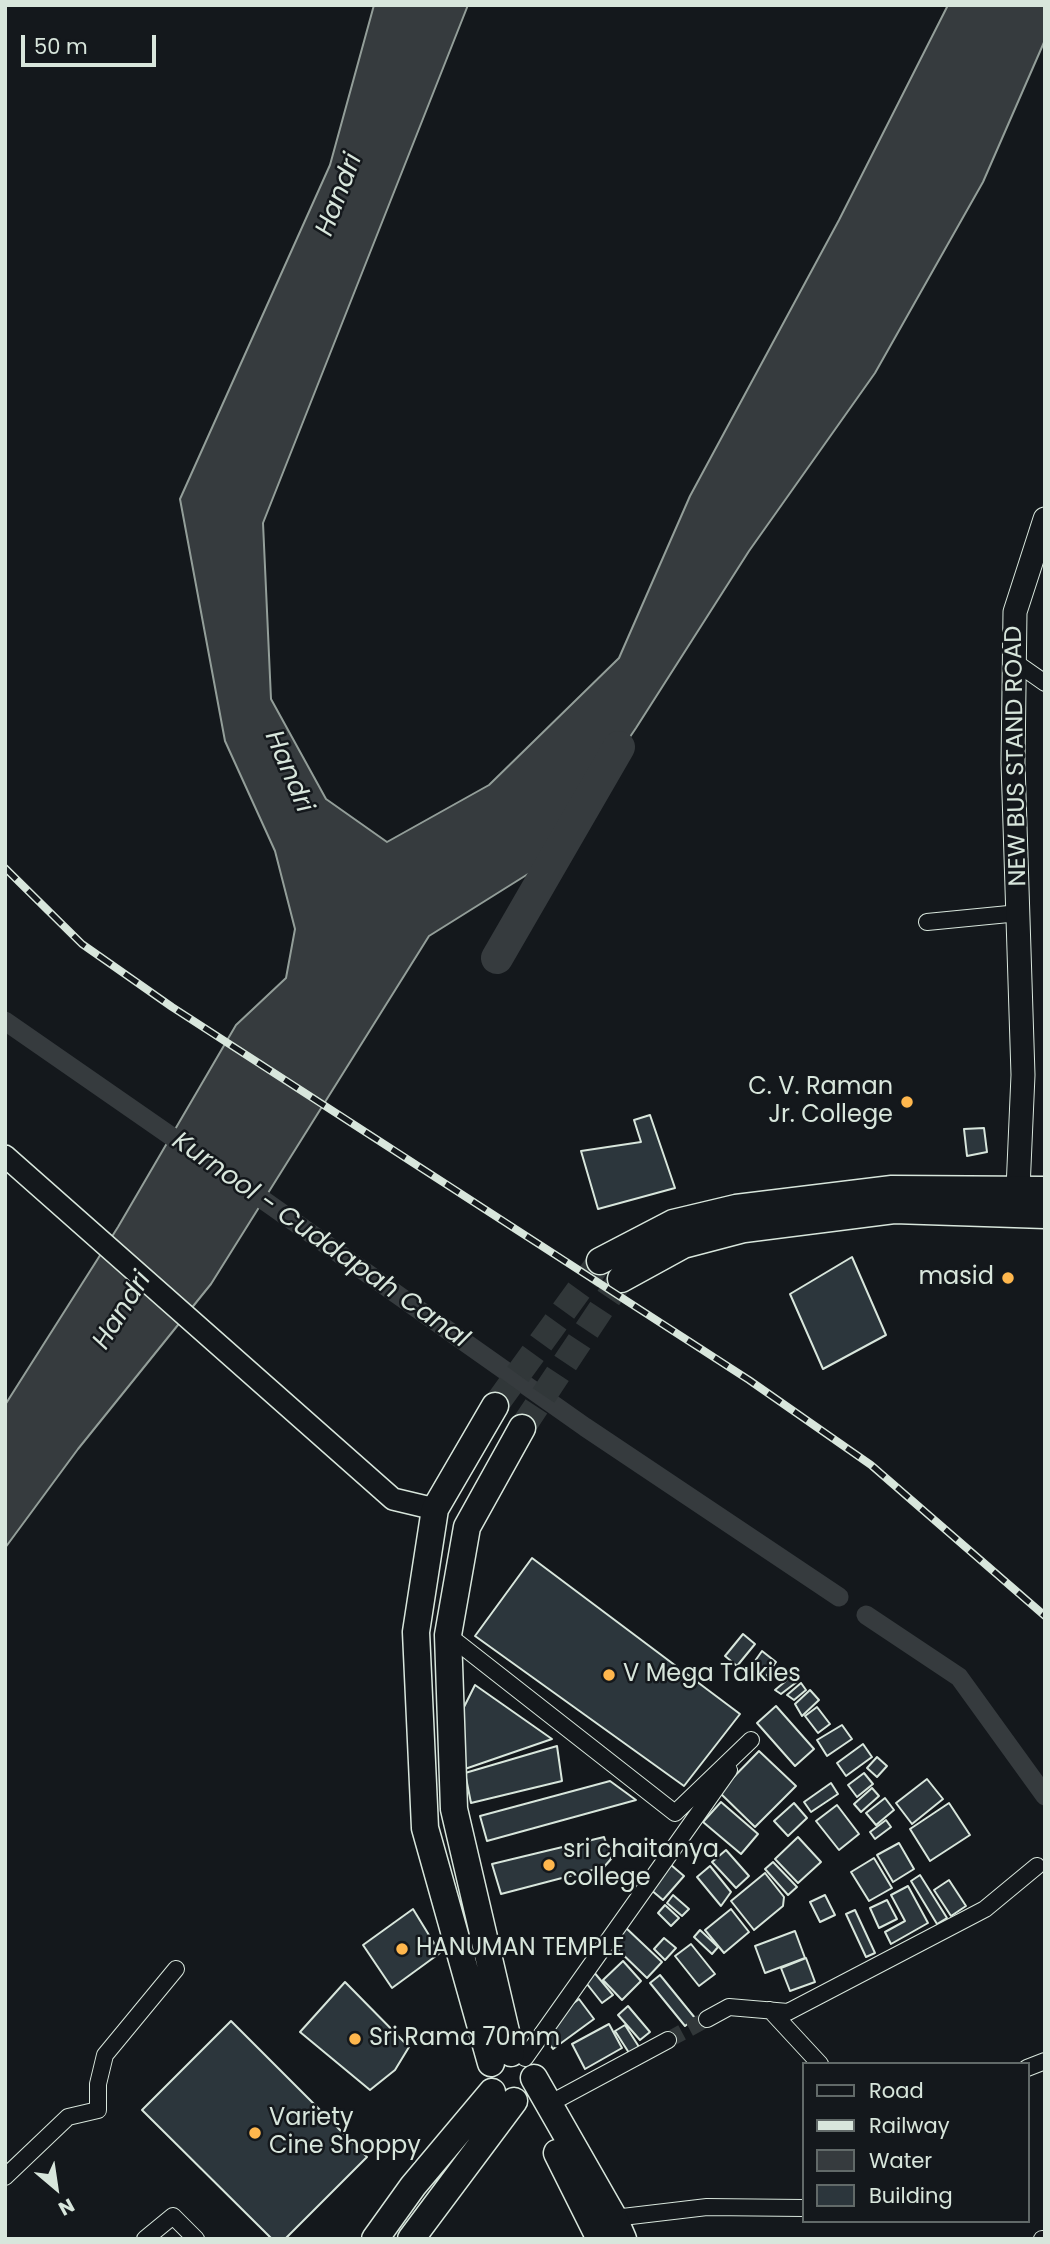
<!DOCTYPE html>
<style>
body{margin:0}
#map{position:relative;width:1050px;height:2244px;overflow:hidden;background:#14181c;font-family:Poppins,sans-serif}
canvas{display:block}
.frame{position:absolute;inset:0;border:7px solid #d8e6dc;pointer-events:none}
.legend{position:absolute;left:802px;top:2062px;width:228px;height:161px;box-sizing:border-box;background:#14181c;border:2px solid #626a69;margin:0;padding:9px 12px;list-style:none;font-size:21px;color:#d8e6dc}
.legend li{display:flex;align-items:center;gap:14px;height:35px}
.legend b{width:35px;border:2px solid #626a69}
.north{position:absolute;left:21px;top:2153px;width:70px;height:70px;-webkit-text-stroke:5px #14181c;paint-order:stroke;rotate:151deg;font-size:19px;font-weight:700;line-height:28px;text-align:center;color:#d8e6dc}
.north::after{content:'';display:block;margin:auto;width:24px;height:32px;background:#d8e6dc;clip-path:polygon(50% 0,100% 100%,50% 72%,0 100%)}
.scale{position:absolute;left:21px;top:35px;width:135px;height:32px;box-sizing:border-box;border:4px solid #d8e6dc;border-top:0;padding-left:9px;font-size:21px;line-height:24px;white-space:nowrap;color:#d8e6dc;-webkit-text-stroke:5px #14181c;paint-order:stroke}
</style>
<div id="map">
<canvas width="1050" height="2244"></canvas>
<div class="frame"></div>
<ul class="legend">
<li><b style="height:9px;background:#14181c"></b>Road</li>
<li><b style="height:9px;background:#d8e6dc"></b>Railway</li>
<li><b style="height:19px;background:#363b3e"></b>Water</li>
<li><b style="height:19px;background:#2c363c"></b>Building</li>
</ul>
<div class="north">N</div>
<div class="scale">50 m</div>
</div>
<script>
const c = document.querySelector('canvas').getContext('2d');
c.lineJoin = 'round';
function fill(path, color) {
  c.fillStyle = color;
  c.fill(path, 'evenodd');
}
function stroke(path, color, width, dash) {
  c.strokeStyle = color;
  c.lineWidth = width;
  c.lineCap = dash ? 'butt' : 'round';
  c.setLineDash(dash || []);
  c.stroke(path);
}
function drawText(font, color, halo, rows, align = 'center') {
  c.font = font + ' Poppins,sans-serif';
  c.lineWidth = 5;
  c.setLineDash([]);
  c.textBaseline = 'middle';
  c.strokeStyle = halo;
  c.fillStyle = color;
  for (const [text, x, y, turn = 0] of rows) {
    c.save();
    c.translate(x, y);
    c.rotate((+turn || 0) * Math.PI / 180);
    c.textAlign = isNaN(turn) ? turn : align;
    if (halo) c.strokeText(text, 0, 0);
    c.fillText(text, 0, 0);
    c.restore();
  }
}
const water = new Path2D(`
 M374 5H468L263 523 271 699 326 799 387 842 489 785 619 658 690 496 839 220 948 5H1045V40L983 182 875 373 749 551 636 728 544 864 429 936 211 1284 78 1449 5 1548V1405L118 1227 236 1025 286 978 295 929 275 851 225 741 180 499 330 165Z`);
fill(water, '#363b3e');
stroke(water, '#939e99', 2);
stroke(new Path2D(`
 M5 1021 191 1150
 M242 1185 585 1427 839 1597
 M866 1615 959 1677 1045 1796`), '#363b3e', 19);
stroke(new Path2D(`
 M497 958 619 747`), '#363b3e', 32);
const building = new Path2D(`
 M650 1115 675 1188 598 1209 581 1151 641 1142 634 1120Z
 M984 1128 987 1152 967 1156 964 1129Z
 M852 1257 886 1335 823 1369 790 1294Z
 M532 1558 740 1714 684 1786 475 1636Z
 M743 1634 755 1644 737 1666 725 1656Z
 M762 1651 776 1662 765 1678 748 1671Z
 M793 1675 798 1681 781 1694 775 1690Z
 M801 1683 806 1690 794 1700 787 1695Z
 M475 1685 552 1739 462 1770 463 1709Z
 M810 1690 819 1700 802 1716 795 1704Z
 M776 1706 814 1749 795 1766 757 1723Z
 M817 1707 830 1724 818 1733 805 1716Z
 M842 1725 852 1739 827 1756 817 1740Z
 M863 1744 872 1757 846 1776 837 1763Z
 M557 1746 562 1781 471 1803 465 1773Z
 M759 1751 796 1786 755 1827 719 1792Z
 M877 1757 887 1766 877 1777 867 1768Z
 M864 1773 873 1784 857 1797 848 1785Z
 M927 1779 943 1799 912 1824 896 1803Z
 M610 1781 636 1800 487 1841 480 1816Z
 M831 1783 838 1794 811 1812 804 1802Z
 M872 1788 879 1796 861 1812 854 1804Z
 M885 1798 894 1810 876 1825 866 1813Z
 M721 1802 758 1834 741 1854 703 1822Z
 M794 1803 807 1818 788 1836 774 1821Z
 M949 1803 970 1835 930 1861 910 1829Z
 M837 1805 859 1834 839 1850 816 1821Z
 M886 1820 891 1827 875 1839 870 1832Z
 M604 1837 611 1859 604 1867 501 1894 492 1864Z
 M798 1837 821 1862 798 1883 775 1859Z
 M899 1843 914 1869 893 1882 877 1855Z
 M726 1850 749 1876 736 1888 712 1862Z
 M874 1858 892 1888 869 1901 851 1872Z
 M773 1862 797 1887 788 1895 765 1869Z
 M671 1865 684 1876 663 1900 650 1889Z
 M710 1866 731 1892 721 1906 697 1877Z
 M765 1873 784 1897 783 1906 754 1930 731 1901Z
 M920 1875 947 1918 937 1924 911 1881Z
 M949 1880 966 1906 951 1916 934 1890Z
 M908 1886 928 1923 891 1944 885 1932 905 1921 891 1895Z
 M673 1895 689 1909 682 1916 667 1903Z
 M825 1895 835 1915 820 1922 810 1902Z
 M887 1900 897 1919 879 1928 870 1908Z
 M665 1905 679 1918 671 1926 658 1913Z
 M413 1909 440 1953 392 1988 363 1945Z
 M731 1909 749 1932 724 1953 705 1930Z
 M855 1910 875 1953 866 1957 846 1914Z
 M625 1927 662 1962 647 1978 610 1942Z
 M700 1930 718 1947 712 1954 694 1937Z
 M795 1931 805 1958 765 1973 755 1946Z
 M664 1938 676 1948 665 1960 654 1949Z
 M691 1944 715 1974 699 1986 675 1956Z
 M806 1958 815 1982 790 1991 781 1968Z
 M623 1961 641 1981 622 2000 603 1980Z
 M593 1971 613 1995 602 2003 583 1979Z
 M660 1975 695 2018 685 2026 650 1983Z
 M345 1982 409 2047 395 2070 370 2090 300 2032Z
 M579 1999 594 2019 553 2049 539 2029Z
 M628 2006 650 2032 640 2040 618 2015Z
 M231 2021 367 2157 285 2239H272L142 2110Z
 M609 2024 622 2048 585 2069 572 2044Z
 M625 2025 641 2050 631 2056 615 2031Z`);
fill(building, '#2c363c');
stroke(building, '#d8e6dc', 2);
stroke(new Path2D(`
 M668 2040 707 2019`), '#313739', 16, [16, 8]);
stroke(new Path2D(`
 M495 1406 600 1261
 M522 1428 621 1279`), '#313739', 26, [26, 13]);
const minor = new Path2D(`
 M1015 662 1045 683
 M927 922 1019 913
 M448 1635 675 1813 751 1740
 M770 2010 820 2064
 M707 2019 729 2007 788 2012 985 1909 1037 1866
 M525 2058 729 1770
 M1027 2068 1045 2061
 M549 2104 668 2040
 M5 2177 68 2117 98 2110V2084L105 2055 176 1969
 M614 2218 707 2207 803 2208
 M145 2239 173 2216 196 2239
 M1042 2239H1045`);
const tertiary = new Path2D(`
 M5 1156 393 1499 435 1509`);
const secondary = new Path2D(`
 M1018 1189 1023 1075 1013 763 1015 612 1045 519`);
const primary = new Path2D(`
 M600 1261 673 1223 736 1208 892 1189 1045 1190
 M621 1279 683 1245 744 1229 894 1210 1045 1215
 M511 2053 454 1809 448 1635 467 1527 522 1428
 M491 2063 425 1828 416 1632 435 1509 495 1406
 M534 2078 614 2218 623 2239
 M557 2153 600 2239
 M375 2239 413 2186 492 2092
 M411 2239 514 2101`);
stroke(minor, '#d8e6dc', 18);
stroke(tertiary, '#d8e6dc', 24);
stroke(secondary, '#d8e6dc', 25);
stroke(primary, '#d8e6dc', 29);
stroke(minor, '#14181c', 16);
stroke(tertiary, '#14181c', 21);
stroke(secondary, '#14181c', 23);
stroke(primary, '#14181c', 26);
const rail = new Path2D(`
 M5 868 82 944 172 1007 749 1380 871 1465 1045 1616`);
stroke(rail, '#d8e6dc', 8);
stroke(rail, '#14181c', 5, [16]);
for (const [x, y, r, color] of [
 [907,1102,7,"#ffb74d"],
 [1008,1278,7,"#ffb74d"],
 [609,1675,7,"#ffb74d"],
 [549,1865,7,"#ffb74d"],
 [402,1949,7,"#ffb74d"],
 [355,2039,7,"#ffb74d"],
 [255,2133,7,"#ffb74d"]
]) {
  const dot = new Path2D();
  dot.arc(x, y, r, 0, 2 * Math.PI);
  c.fillStyle = color;
  c.fill(dot);
  stroke(dot, '#14181c', 2.5);
}
drawText('24px', '#d8e6dc', '#14181c', [
 ["NEW BUS STAND ROAD",1017,756,-91]
]);
drawText('24px', '#d8e6dc', '#14181c', [
 ["C. V. Raman",893,1088,"right"],
 ["Jr. College",893,1116,"right"],
 ["masid",994,1278,"right"],
 ["V Mega Talkies",623,1675],
 ["sri chaitanya",563,1851],
 ["college",563,1879],
 ["HANUMAN TEMPLE",416,1949],
 ["Sri Rama 70mm",369,2039],
 ["Variety",269,2119],
 ["Cine Shoppy",269,2147]
], 'left');
drawText('italic 26px', '#d8e6dc', '#14181c', [
 ["Handri",340,195,-69],
 ["Handri",288,772,67],
 ["Kurnool - Cuddapah Canal",320,1241,35],
 ["Handri",123,1311,-58]
]);
</script>
